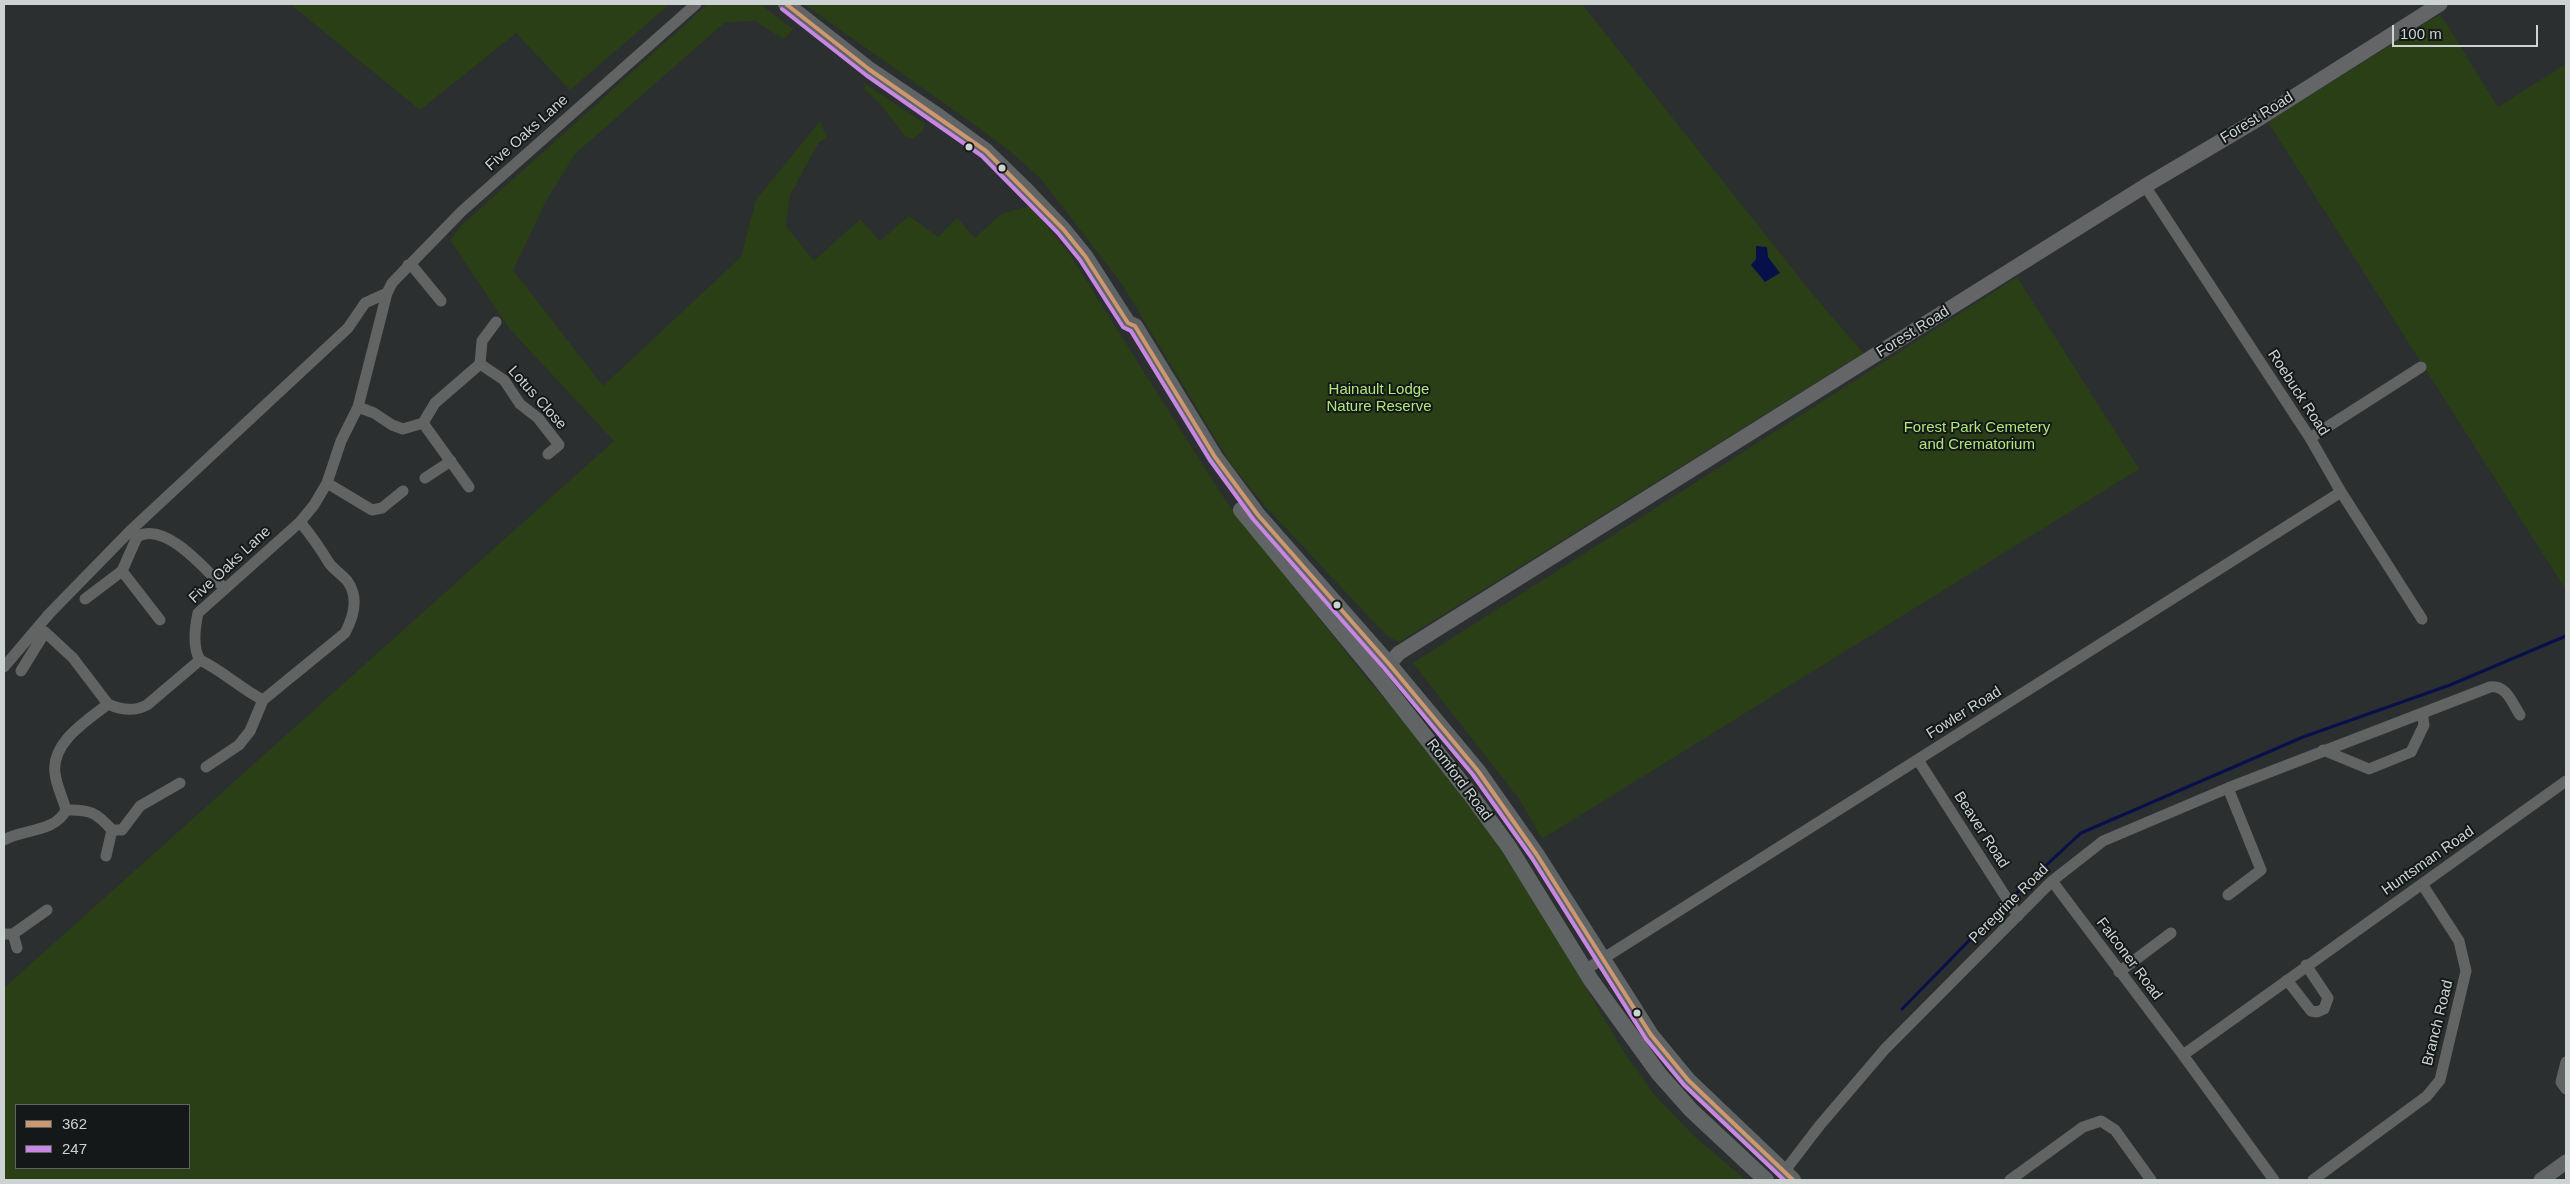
<!DOCTYPE html>
<style>
body{margin:0}
#map{position:relative;width:2570px;height:1184px;overflow:hidden;background:#2b2f2f;font-family:Arial,sans-serif}
canvas{display:block}
.frame{position:absolute;inset:0;border:5px solid #cdd2d2;pointer-events:none}
.legend{position:absolute;left:15px;top:1104px;width:175px;height:65px;box-sizing:border-box;background:#141818;border:1px solid #5e6262;margin:0;padding:6px 9px;list-style:none;font-size:15px;color:#cdd2d2}
.legend li{display:flex;align-items:center;gap:10px;height:25px}
.legend b{width:25px;border:1px solid #5e6262}
.scale{position:absolute;left:2392px;top:25px;width:146px;height:22px;box-sizing:border-box;border:2px solid #cdd2d2;border-top:0;padding-left:6px;font-size:15px;line-height:18px;white-space:nowrap;color:#cdd2d2;-webkit-text-stroke:4px #141818;paint-order:stroke}
</style>
<div id="map">
<canvas width="2570" height="1184"></canvas>
<div class="frame"></div>
<ul class="legend">
<li><b style="height:6px;background:#cd976f"></b>362</li>
<li><b style="height:6px;background:#c787e3"></b>247</li>
</ul>
<div class="scale">100 m</div>
</div>
<script>
const c = document.querySelector('canvas').getContext('2d');
c.lineJoin = 'round';
function fill(path, color) {
  c.fillStyle = color;
  c.fill(path, 'evenodd');
}
function stroke(path, color, width, dash) {
  c.strokeStyle = color;
  c.lineWidth = width;
  c.lineCap = dash ? 'butt' : 'round';
  c.setLineDash(dash || []);
  c.stroke(path);
}
function drawText(font, color, halo, rows, align = 'center') {
  c.font = font + ' Arial,sans-serif';
  c.lineWidth = 4;
  c.setLineDash([]);
  c.textBaseline = 'middle';
  c.strokeStyle = halo;
  c.fillStyle = color;
  for (const [text, x, y, turn = 0] of rows) {
    c.save();
    c.translate(x, y);
    c.rotate((+turn || 0) * Math.PI / 180);
    c.textAlign = isNaN(turn) ? turn : align;
    if (halo) c.strokeText(text, 0, 0);
    c.fillText(text, 0, 0);
    c.restore();
  }
}
fill(new Path2D(`
 M290 4H670L570 90 516 33 420 110Z
 M708 4H760L793 29 784 39 755 21 725 22 575 154 546 201 513 270 603 386 741 257 756 200 820 121 827 138 819 142 790 195 786 226 814 261 860 219 880 241 909 216 938 237 957 218 975 238 1001 214 1030 206 1070 255 1225 500 1364 675 1428 750 1491 835 1544 917 1624 1052 1656 1097 1696 1138 1746 1180H4V988L614 441 509 328 450 240 463 224ZM16 1105H189V1168H16Z
 M804 4H1582L1814 296 1863 353 1399 642 1386 635 1265 506 1229 461 1122 284 1041 179 1011 152 979 128Z
 M2440 14 2498 107 2566 64V590L2268 122Z
 M864 83 925 124 923 130 913 139 906 137 880 104 865 90Z
 M2017 277 2139 469 1542 839 1520 800 1413 663Z`), '#2b3f17');
fill(new Path2D(`
 M1756 246 1767 247 1768 257 1780 273 1765 282 1751 265 1756 259Z`), '#08104c');
stroke(new Path2D(`
 M2013 896 2081 833 2303 737 2450 685 2566 636
 M1902 1009 2001 908`), '#08104c', 3);
stroke(new Path2D(`
 M2145 186 2310 438 2341 492 2422 619
 M408 265 414 268 441 301
 M480 364 504 380 520 404 538 418 559 445 548 454
 M358 407 374 413 392 425 403 429 423 423 435 403 480 364 482 341 496 322
 M423 423 469 487
 M2310 438 2421 367
 M425 478 451 461
 M327 483 372 510 382 508 403 491
 M122 571 160 620
 M85 599 122 571 137 537C165 520 207 571 225 589
 M200 660C192 647 195 627 198 613L300 522 314 505 327 483 341 441 358 407 387 293 392 283 462 211 696 4
 M200 660C223 671 240 688 263 700
 M4 667 49 614 130 531 348 328 365 303 387 293
 M21 671 45 632 73 658 108 704
 M2323 750 2369 769 2411 752 2424 725 2422 713
 M1918 760 2018 916
 M206 767 239 745 250 731 263 700 345 633C353 618 359 598 348 582 343 575 334 570 329 563 320 548 311 535 300 522
 M2228 788 2261 870 2228 895
 M66 810C90 809 97 813 112 830H122L140 806 180 783
 M4 840C21 829 55 833 66 810 63 798 56 785 55 773 51 742 87 721 108 704 121 710 134 712 147 705L200 660
 M106 856 112 830
 M2052 881 2183 1055
 M4 934H13L47 910
 M13 934 17 948
 M1585 970 2341 492
 M2119 972 2171 933
 M2287 980 2311 1011 2317 1012 2324 1009 2328 998 2306 965
 M2566 1062 2561 1082 2566 1089
 M1784 1172 1820 1125 1885 1049 2052 881 2103 841 2228 788 2490 687C2506 684 2512 703 2520 715
 M2010 1180 2083 1127 2101 1121 2115 1130 2151 1180
 M2274 1180 2183 1055 2566 781
 M2313 1180 2427 1096 2440 1080 2466 971 2459 941 2422 884`), '#626464', 11);
stroke(new Path2D(`
 M1389 664 1399 653 2145 186 2260 118 2440 4
 M2541 1180 2566 1162`), '#636566', 15);
stroke(new Path2D(`
 M786 4 870 70 938 116 986 151 1026 190 1063 229 1085 256 1128 323 1135 326 1215 457 1258 515 1389 664 1478 771 1537 855 1651 1035 1688 1080 1793 1180
 M1241 510 1380 679 1471 795 1509 847 1591 980 1659 1074 1691 1110 1766 1180`), '#616465', 16);
stroke(new Path2D(`
 M786 4 870 70 986 151 1063 229 1085 256 1128 323 1135 326 1215 457 1258 515 1389 664 1478 771 1537 855 1651 1035 1688 1080 1793 1180`), '#cd976f', 4);
stroke(new Path2D(`
 M782 9 866 75 982 156 1058 233 1080 260 1123 327 1131 331 1210 460 1253 519 1384 668 1473 775 1532 858 1646 1039 1684 1085 1784 1180`), '#c787e3', 4);
for (const [x, y, r, color] of [
 [969,147,4.5,"#cdd2d2"],
 [1002,168,4.5,"#cdd2d2"],
 [1337,605,4.5,"#cdd2d2"],
 [1637,1013,4.5,"#cdd2d2"]
]) {
  const dot = new Path2D();
  dot.arc(x, y, r, 0, 2 * Math.PI);
  c.fillStyle = color;
  c.fill(dot);
  stroke(dot, '#141818', 2);
}
drawText('15px', '#cdd2d2', '#141818', [
 ["Forest Road",2257,118,-32],
 ["Five Oaks Lane",527,133,-42],
 ["Forest Road",1913,332,-32],
 ["Roebuck Road",2298,393,57],
 ["Lotus Close",537,398,48],
 ["Five Oaks Lane",230,565,-43],
 ["Fowler Road",1964,713,-32],
 ["Romford Road",1459,780,53],
 ["Beaver Road",1981,830,57],
 ["Huntsman Road",2428,861,-35],
 ["Peregrine Road",2009,904,-45],
 ["Falconer Road",2129,959,53],
 ["Branch Road",2438,1023,-76]
]);
drawText('15px', '#b0e67b', '#141818', [
 ["Hainault Lodge",1379,390],
 ["Nature Reserve",1379,407],
 ["Forest Park Cemetery",1977,428],
 ["and Crematorium",1977,445]
]);
</script>
